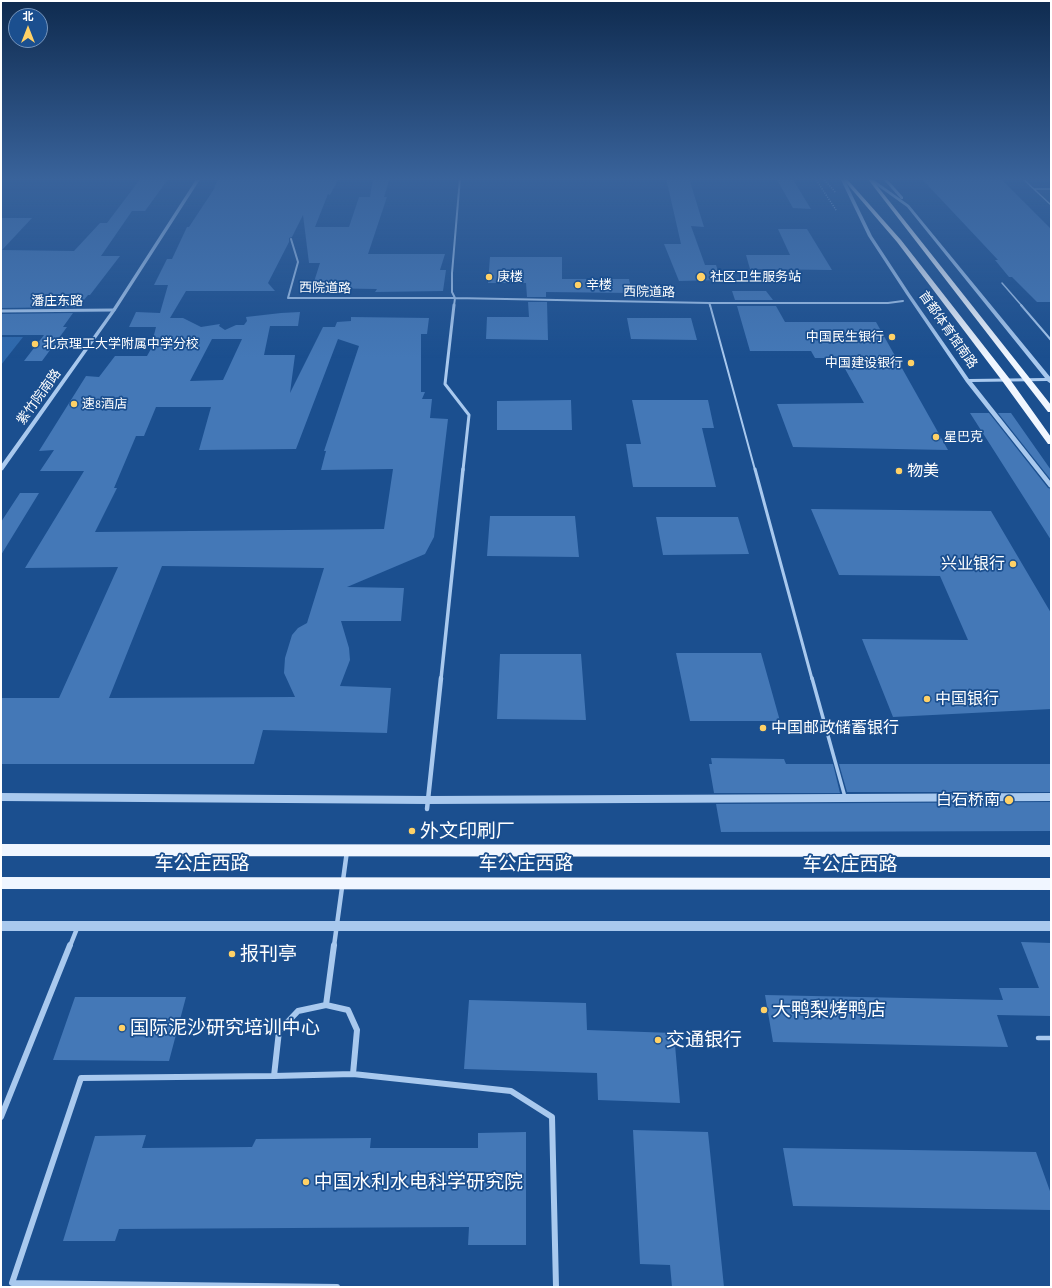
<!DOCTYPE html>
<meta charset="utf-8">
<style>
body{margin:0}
#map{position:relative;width:1052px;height:1288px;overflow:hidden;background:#1b4f8f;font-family:"Alegreya Sans","Noto Sans SC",sans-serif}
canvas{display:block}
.frame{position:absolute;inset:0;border:2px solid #fff;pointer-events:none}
.north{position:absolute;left:8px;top:8px;width:40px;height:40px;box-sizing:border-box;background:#1b4f8f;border:1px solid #7695bc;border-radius:50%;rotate:0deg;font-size:11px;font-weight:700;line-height:16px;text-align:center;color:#fff}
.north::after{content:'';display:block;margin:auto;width:14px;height:18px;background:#ffd166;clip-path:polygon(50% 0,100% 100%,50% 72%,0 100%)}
</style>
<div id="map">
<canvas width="1052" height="1288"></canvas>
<div class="frame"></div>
<div class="north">北</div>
</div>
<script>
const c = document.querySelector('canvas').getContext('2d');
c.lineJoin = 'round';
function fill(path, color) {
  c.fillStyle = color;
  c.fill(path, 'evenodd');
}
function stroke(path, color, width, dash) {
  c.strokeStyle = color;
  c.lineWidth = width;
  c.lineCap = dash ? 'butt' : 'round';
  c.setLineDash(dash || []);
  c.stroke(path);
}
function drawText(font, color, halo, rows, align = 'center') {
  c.font = font + ' "Alegreya Sans","Noto Sans SC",sans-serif';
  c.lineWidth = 3.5;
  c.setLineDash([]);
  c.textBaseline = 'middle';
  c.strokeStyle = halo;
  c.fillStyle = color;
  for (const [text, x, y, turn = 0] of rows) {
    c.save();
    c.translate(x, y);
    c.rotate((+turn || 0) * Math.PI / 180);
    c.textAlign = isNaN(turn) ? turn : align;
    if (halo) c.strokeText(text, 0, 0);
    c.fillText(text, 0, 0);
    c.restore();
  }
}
fill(new Path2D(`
 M1 337H23L1 365Z`), '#2e69ad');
fill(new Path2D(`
 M141 178H169L145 211H132L101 256H120L90 295H88L78 307 1 308V218H32L2 250 74 251 100 223H107Z
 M218 178H339L330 195 328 194 315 227H349L359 197H370L373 178H390L384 197H387L368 254H445L440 270H446L443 291 375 292 377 289 312 288 320 263H309L303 215 292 237 289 238V242L268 283 275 291H186L170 318H183L201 327 220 324 219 326 225 330 236 325H244L247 321 246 317 281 313 300 312 298 326H270L264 355H295L290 393 323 327H335L337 322 351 321V317L429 318 427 334H421V392H425L422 399H432L430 418 448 419 434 537 425 554 347 587 404 588 401 621H341L349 648 350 660 340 686 391 688 387 733 263 730 254 764H1V698H59L118 567 25 568 84 471H40L54 450 39 451 86 376 99 377 115 356H147L156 340 153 339 156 327H129L136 312 160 313 168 285H154L167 259H172L187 227H189L214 189ZM212 339H242L223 380 190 381ZM338 339 359 346 324 451H326L321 470 393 469 384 529 95 532 117 488H114L136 436H144L156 407H211L199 450 296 449ZM162 566 324 568 307 623 298 628 292 635 285 658 284 673 295 697 109 698Z
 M666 178H689L704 227 691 226 705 265H716L721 280 679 281 664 244H681Z
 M776 178H792L811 209 793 208Z
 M921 178H1000L1051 229V302H1037L1012 277H1009L995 260H998Z
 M778 229H807L832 270 750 269 746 255H790Z
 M490 257H562V279H629L632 293 546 292V297H527L526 283H488Z
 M732 291H766L773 300H735Z
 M528 302H547L548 340 486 339 487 317H529Z
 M737 306H776L785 322H876L948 450 793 447 777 404 864 403 839 358H815L811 351H750Z
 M73 313 63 327H67L42 361H24L44 335H1V314Z
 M627 318H691L697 340 631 339Z
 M571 400 572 430H497V401Z
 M632 400H708L714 428H702L716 487H633L626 444H641Z
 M970 413H989L1048 488 1051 489V540Z
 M998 413H1011L1051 470V480Z
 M20 493H39L1 555V522Z
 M811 509 991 511 1051 613V709L893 717 862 639 968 640 940 576 839 575Z
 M490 516H575L579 557 487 556Z
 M656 517H738L749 554 663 555Z
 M676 653H761L780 721H690Z
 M500 654H581L586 720 497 719Z
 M711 758 784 759 786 764H833L840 793H714L709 764H712Z
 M839 764H1051V792H847Z
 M1051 802V831L721 832 716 804Z
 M1021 942 1051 943V1016L997 1015 1008 1047 773 1042 765 995 1003 1000 999 988H1039Z
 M75 997H186L169 1061 53 1060Z
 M469 1000 586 1003 587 1030 674 1033 680 1103 598 1100 597 1073 464 1069Z
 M633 1130 708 1132 724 1287H672L670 1265 640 1264Z
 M526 1132V1245H468L469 1227 119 1229 115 1241H63L95 1136 146 1135 142 1148 252 1147 256 1139 371 1138 370 1148H478V1133Z
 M783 1148 1036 1152 1051 1194V1210L793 1206Z`), '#4478b7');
stroke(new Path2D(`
 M815 178 836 210
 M823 178 836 193`), '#a9c9ee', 1.5, [1, 1.5]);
stroke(new Path2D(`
 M1022 178 1051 205
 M1034 189H1051
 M1002 283 1022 306
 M709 303 710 306`), '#a9c9ee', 1.5);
stroke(new Path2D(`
 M710 305 755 470
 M1021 305 1051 340`), '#a9c9ee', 2);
stroke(new Path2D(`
 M755 469 812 679`), '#a9c9ee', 3);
stroke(new Path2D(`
 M812 678 845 797`), '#a9c9ee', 3.5);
stroke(new Path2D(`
 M1038 1038H1051`), '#a9c9ee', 4.5);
stroke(new Path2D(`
 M291 239 298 262 288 298H455L709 303H888L903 301
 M454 306 455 298 452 292V273L460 178`), '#a9c9ee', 2);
stroke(new Path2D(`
 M454 305 445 384 469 415 463 470
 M1 311 114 310`), '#a9c9ee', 3);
stroke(new Path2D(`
 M441 679 463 469`), '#a9c9ee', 3.5);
stroke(new Path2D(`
 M427 809 441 678
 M70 946 78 926
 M334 946 347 851`), '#a9c9ee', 4.5);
stroke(new Path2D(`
 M326 1005 348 1010 357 1030 353 1074 274 1076 279 1031 298 1011Z
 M326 1005 334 945
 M353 1074 511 1091 552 1117 556 1287
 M274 1076 81 1078 12 1283 337 1287
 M1 1117 70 945`), '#a9c9ee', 6);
fill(new Path2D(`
 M197 178H201L116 310 3 470 1 471V465L112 310Z
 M840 178H844L872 236 910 294 969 379 1045 378 907 207 872 182V180H874L909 205 1051 378V384L1047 381 972 382 1051 482V488L1049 487 966 382 906 294 868 236Z
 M882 178H886L903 197V199H901Z
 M1 793 428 796 1051 793V801L428 804 1 801Z
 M1 921H1051V931H1Z`), '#a9c9ee');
fill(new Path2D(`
 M842 178H846L901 240 1009 378 1051 437V444H1048L1003 382 897 242Z
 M867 178H871L1051 405V412H1048Z
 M1 844 1051 845V857L1 856Z
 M1 877 1051 878V890L1 889Z`), '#f0f6ff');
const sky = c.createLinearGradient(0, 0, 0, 358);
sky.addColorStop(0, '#0f2b4f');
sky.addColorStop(0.5, '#39639b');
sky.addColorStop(1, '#39639b00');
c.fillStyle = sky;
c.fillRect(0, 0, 1052, 358);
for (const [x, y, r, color] of [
 [489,277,4,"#ffd166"],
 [701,277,5,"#ffd166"],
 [578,285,4,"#ffd166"],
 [892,337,4,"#ffd166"],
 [35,344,4,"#ffd166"],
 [911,363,4,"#ffd166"],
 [74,404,4,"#ffd166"],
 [936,437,4,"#ffd166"],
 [899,471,4,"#ffd166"],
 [1013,564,4,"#ffd166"],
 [927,699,4,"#ffd166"],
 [763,728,4,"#ffd166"],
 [1009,800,5,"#ffd166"],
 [412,831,4,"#ffd166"],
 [232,954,4,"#ffd166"],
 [764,1010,4,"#ffd166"],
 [122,1028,4,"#ffd166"],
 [658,1040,4,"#ffd166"],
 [306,1182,4,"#ffd166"]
]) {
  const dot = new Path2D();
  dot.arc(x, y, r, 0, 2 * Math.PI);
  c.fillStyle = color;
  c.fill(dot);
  stroke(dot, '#1b4f8f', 1.5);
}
drawText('13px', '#fff', '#1b4f8f', [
 ["庚楼",497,277],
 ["社区卫生服务站",710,277],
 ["辛楼",586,285],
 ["中国民生银行",884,337,"right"],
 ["北京理工大学附属中学分校",43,344],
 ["中国建设银行",903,363,"right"],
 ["速8酒店",82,404],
 ["星巴克",944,437]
], 'left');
drawText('13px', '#fff', '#1b4f8f', [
 ["西院道路",325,288,1],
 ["西院道路",649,292,1],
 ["潘庄东路",57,301],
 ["首都体育馆南路",948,330,55],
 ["紫竹院南路",39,397,-54]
]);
drawText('16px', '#fff', '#1b4f8f', [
 ["物美",907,471],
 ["兴业银行",1005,564,"right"],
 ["中国银行",935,699],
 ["中国邮政储蓄银行",771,728],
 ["白石桥南",1000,800,"right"]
], 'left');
drawText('19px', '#fff', '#1b4f8f', [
 ["外文印刷厂",420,831],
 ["报刊亭",240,954],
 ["大鸭梨烤鸭店",772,1010],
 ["国际泥沙研究培训中心",130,1028],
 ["交通银行",666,1040],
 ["中国水利水电科学研究院",314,1182]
], 'left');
drawText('19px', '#fff', '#1b4f8f', [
 ["车公庄西路",202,864],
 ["车公庄西路",526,864],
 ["车公庄西路",850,865]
]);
</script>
